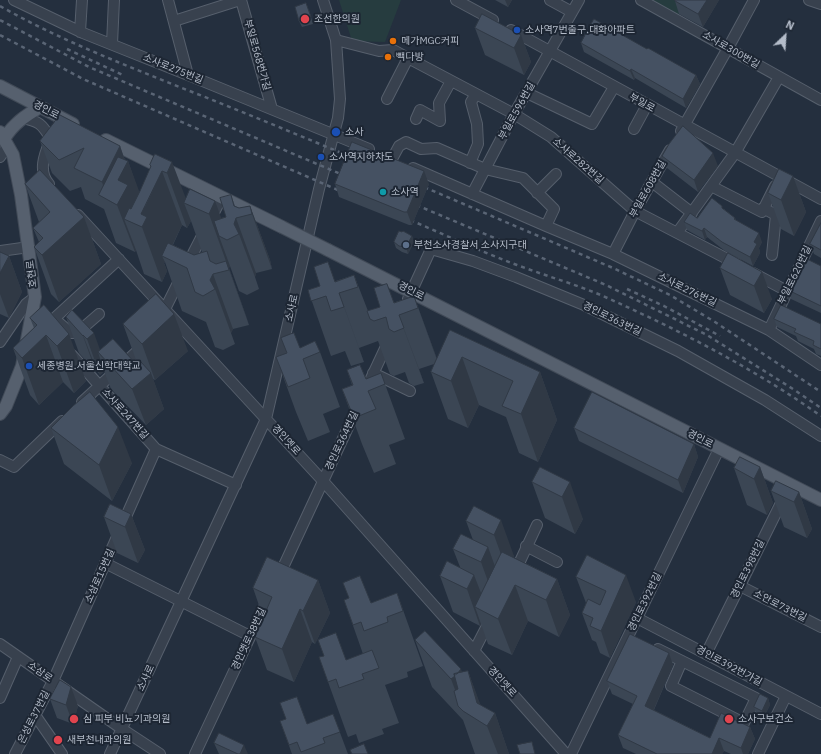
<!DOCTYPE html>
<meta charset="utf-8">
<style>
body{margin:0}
#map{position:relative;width:821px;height:754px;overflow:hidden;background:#242f3e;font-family:"IBM Plex Sans",sans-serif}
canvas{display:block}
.north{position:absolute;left:765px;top:16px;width:40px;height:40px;-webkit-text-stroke:3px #1d2633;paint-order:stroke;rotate:25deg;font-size:11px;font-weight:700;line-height:16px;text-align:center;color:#b4bcc9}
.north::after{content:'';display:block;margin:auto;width:14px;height:18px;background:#b4bcc9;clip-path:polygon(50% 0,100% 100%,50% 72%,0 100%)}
</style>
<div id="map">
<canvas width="821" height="754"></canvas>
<div class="north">N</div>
</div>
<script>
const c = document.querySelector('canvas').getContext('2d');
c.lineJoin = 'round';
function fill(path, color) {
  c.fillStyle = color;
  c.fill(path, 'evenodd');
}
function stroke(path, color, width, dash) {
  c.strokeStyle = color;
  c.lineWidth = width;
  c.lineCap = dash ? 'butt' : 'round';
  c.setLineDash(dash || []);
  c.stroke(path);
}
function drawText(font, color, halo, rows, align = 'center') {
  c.font = font + ' "IBM Plex Sans","Noto Sans KR",sans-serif';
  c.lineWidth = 4;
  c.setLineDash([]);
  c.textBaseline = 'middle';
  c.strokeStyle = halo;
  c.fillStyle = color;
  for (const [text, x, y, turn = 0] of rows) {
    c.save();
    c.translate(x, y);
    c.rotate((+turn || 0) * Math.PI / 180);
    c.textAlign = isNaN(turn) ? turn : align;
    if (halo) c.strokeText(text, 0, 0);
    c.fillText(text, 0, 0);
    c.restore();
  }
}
fill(new Path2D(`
 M339 0H401L385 42 352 41Z
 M652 0H687L678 15Z`), '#263c3f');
const minor = new Path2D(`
 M14 0 83 33 188 75 369 149
 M168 0 188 75
 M241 0 272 109
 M456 0 493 20
 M550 0 572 12
 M641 0 821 100
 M809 0 821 4
 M174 21 240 0
 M511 30 821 199
 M80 32 82 0
 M336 40 379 51 393 50 514 114 551 137 635 211 737 264
 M112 44 114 0
 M527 93 592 124 614 87
 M387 99 408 58
 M22 118C39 121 42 124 51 139
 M416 119 420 110 440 121 439 103 451 81
 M634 129 647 105
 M681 131 728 48 754 0
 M0 157 8 145
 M392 159 399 146 406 142 421 149 437 148 485 169 523 178 554 209 546 226
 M470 163 478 144 477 124 471 102 476 94
 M413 168 546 226 613 254 769 330 821 365
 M652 182 692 213
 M49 184C38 172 44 155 50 141
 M711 186 762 212 775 186
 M537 193 556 174
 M472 194 514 114 579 0
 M763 208 776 215 772 255
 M78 215 323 481 566 754
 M677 233 735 153 779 77
 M0 251 29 247
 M613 254 635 211 670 150
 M187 265 222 197
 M753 273 787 291
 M408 299 431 249 473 261 516 277 584 305 678 351 765 400 821 436
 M165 309 180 279
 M57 321 71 333H77L99 314
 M46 326 119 259
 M769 330 821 221
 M0 342 26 304 35 297
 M72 355 156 449 236 485
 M373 373 410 391
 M366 389 388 342
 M82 402 144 345
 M0 460 14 467 62 421
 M526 546 557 562
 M105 563 250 636
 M515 572 537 525
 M279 576 358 406
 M740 586 821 627
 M637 618 821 714
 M0 644 122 729 160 754
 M658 649 756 698 744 723 671 686 682 661
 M474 651 490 620
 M706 654 783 499
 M0 698 18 657
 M35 715 62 754
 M15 754 53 681 156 449
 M110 754 266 419 319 189 338 118 340 99 336 40 323 0
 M195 754 267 601
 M571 754 719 449
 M758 754 786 696`);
const major = new Path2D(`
 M0 86 73 124
 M0 132 13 155 21 195 35 297 22 366 6 406 0 414
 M4 139C13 124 25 116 40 107
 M106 140 282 227
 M328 250 821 500`);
stroke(minor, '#565f6c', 12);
stroke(major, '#414a57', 14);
stroke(minor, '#38414e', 10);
stroke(major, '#56606e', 12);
stroke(new Path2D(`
 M0 6C58 39 120 63 182 88 241 111 298 135 356 159
 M0 20 89 67 350 178
 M0 35 83 79 347 194
 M67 49 125 76
 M417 184 613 268 670 295 715 322 821 392
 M409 202 606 285 707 335 793 389 821 408
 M403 217C441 233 479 251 517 265 546 276 575 284 603 296 679 330 753 368 821 416
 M627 289 664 306 720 336`), '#5a6575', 2.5, [4, 4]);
const majorBridge = new Path2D(`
 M282 227 328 250`);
stroke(majorBridge, '#414a57', 14, []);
stroke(majorBridge, '#56606e', 12);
fill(new Path2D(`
 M495 0H512L508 7Z
 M719 0 703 27 679 14 675 1Z
 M309 10 313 24 302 27 299 21Z
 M475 28 521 35 531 62 524 75 485 55Z
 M581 43 647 49 696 75 700 84 686 108 635 78 634 80 584 52Z
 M40 141 120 146 125 160 128 161 139 193 151 168 150 165 155 154 186 199 221 218 226 217 231 195 235 206 239 208 250 206 270 260 272 269 256 273 255 277 259 289 247 295 239 291 230 266 229 268 246 316 249 325 233 329 231 333 235 344 223 350 215 347 206 322 182 311 165 262 164 263 167 271 162 282 144 274 136 250 135 252 116 243 104 209 85 199 81 187 70 191 52 173ZM191 221 202 252 194 255 173 245 182 225 187 228Z
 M662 156 718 166 698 192 667 168Z
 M793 176 806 212 794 236 781 229 768 193Z
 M25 184 84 217 101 264 59 302 51 294 34 247 39 242 33 228 39 222Z
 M335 184H429L412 225H409L339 197Z
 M724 209 735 218 736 220 762 242 759 248 760 253 753 266 725 251 707 237 705 240 687 230 684 222Z
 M821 223V258L814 254 810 244Z
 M412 236 414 242 408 254 402 252 396 248 394 242Z
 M0 252 9 256 22 292 9 318 0 314Z
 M728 253 772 299 764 313 730 295 720 268Z
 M821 266V313L791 299 788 290Z
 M354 275 368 311 414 296 437 359 450 330 540 372 557 420 538 462 519 453 506 417 479 405 468 428 448 419 431 372 434 364 419 369 424 383 414 386 409 383 405 372 394 376 390 374 378 341 359 348 364 362 351 366 345 351 331 356 308 290Z
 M44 305 86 381 74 393 63 382 39 405 30 395 13 348 34 328 30 318Z
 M66 317 100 350 137 365 139 363 136 360 123 324 188 351 155 380 153 379 164 409 146 425 111 389 104 371 100 375 97 371 96 372 79 353Z
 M774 319 821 324V356L816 354 814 349 798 341 796 336 777 327Z
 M281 338 300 348 320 352 340 407 323 414 330 432 308 441 296 412 276 357 287 353Z
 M347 370 366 379 385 384 405 439 389 445 396 464 374 473 362 444 342 389 352 385Z
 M51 428 132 463 112 501 64 464Z
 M574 428 694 444 698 457 683 493 579 441Z
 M540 467 583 519 575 534 545 518 532 482Z
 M760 467 773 503 767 515 747 505 734 468Z
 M771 491 799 492 812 529 807 538 784 527Z
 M474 506 514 556 513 557 557 579 570 615 559 637 528 621 512 655 488 644 481 624 480 626 453 612 440 576 460 567 453 549 473 540 466 521Z
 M131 514 145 550 138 563 117 553 104 517Z
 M576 577 636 602 610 658 600 653 596 642 592 640 582 613 586 603Z
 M318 580 330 613 315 644 312 642 294 682 267 670 255 637 263 617 253 588Z
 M397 593 423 666 407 672 408 677 385 685 399 723 382 729 384 734 359 743 356 734 348 737 319 657 346 660 363 654 344 600 371 603Z
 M415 640 462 672 468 671 480 705 495 713 509 754H475L463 720 432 687Z
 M669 653 673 665 654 710 710 738 750 727 755 739 748 754H731L724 751 722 754H636L623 748 618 735 633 704 612 694 607 681Z
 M768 698 770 705 764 717 756 713 754 707Z
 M50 699 78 706 73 724 57 718Z
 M333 714 348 754H292L280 721 307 724Z
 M214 743 248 754H219Z`), '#3b4654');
fill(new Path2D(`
 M505 0H512L508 7Z
 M707 0H719L703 27 698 14Z
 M521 35 531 62 524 75 514 48Z
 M631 69 635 78 634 80 630 71Z
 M696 75 700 84 686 108 683 99Z
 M120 146 126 164 128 161 145 207 162 171 182 225 166 258 162 256 165 262 164 263 167 271 162 282 142 227 124 219 136 250 135 252 117 205 108 200 102 182Z
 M713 153 718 166 698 192 694 180Z
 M172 162 188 204 184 203 191 221 187 228 167 173Z
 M424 171 429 184 412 225 407 212Z
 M793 176 806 212 794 236 781 200Z
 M215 201 229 239 219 236 230 266 229 268 246 316 249 325 209 214Z
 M250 206 270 260 272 269 252 214Z
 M84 217 101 264 59 302 42 255Z
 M236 218 256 273 255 277 239 234 234 224Z
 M704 228 707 237 705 240 702 231Z
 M759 233 762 242 759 248 760 253 753 266 750 257 754 242Z
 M412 236 414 242 408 254 406 247Z
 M9 256 22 292 9 318 0 294V273Z
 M328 262 359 348 364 362 335 282Z
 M762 272 772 299 764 313 754 286Z
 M213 274 233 329 231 333 215 289 210 280Z
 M387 284 419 369 424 383 394 303Z
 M414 296 434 351 438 363Z
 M174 314 188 351 155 380 142 344Z
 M94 333 103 358 98 352 104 371 100 375 87 339Z
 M69 334 86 381 74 393 57 346Z
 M46 335 63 382 39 405 22 358Z
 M83 335 97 371 96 372 83 336Z
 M462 357 479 405 468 428 451 381Z
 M540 372 557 420 538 462 521 414Z
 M151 373 164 409 146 425 132 389Z
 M118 427 132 463 112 501 99 465Z
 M694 444 698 457 683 493 678 480Z
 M760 467 773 503 767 515 754 479Z
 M570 482 583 519 575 534 562 497Z
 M799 492 812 529 807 538 794 502Z
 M131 514 145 550 138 563 125 527Z
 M501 520 514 556 507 571 494 535Z
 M488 547 501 583 494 598 481 562Z
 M474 575 488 611 475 607 481 624 480 626 467 589Z
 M626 575 636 602 610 658 601 631Z
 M557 579 570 615 559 637 546 600Z
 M318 580 330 613 315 644 303 611Z
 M515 585 528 621 512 655 498 619Z
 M300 609 312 642 294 682 282 649Z
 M669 653 673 665 650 718 645 706Z
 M461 669 478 717 463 711 451 679Z
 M468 671 488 725 495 713 509 754H498L487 726 477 703Z
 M71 687 78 706 73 724 66 705Z
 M768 698 770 705 764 717 762 711Z
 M750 727 755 739 748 754H743L741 748Z
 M719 738 724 751 722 754H712Z
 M244 745 248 754H240Z`), '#303945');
const building = new Path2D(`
 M675 0H707L698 14 675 1Z
 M306 3 311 17 299 21 295 7Z
 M482 14 521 35 514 48 475 28Z
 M594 19 647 49 648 48 696 75 683 99 631 69 630 71 581 43Z
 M60 115 120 146 102 182 74 168 84 148 59 160 40 141Z
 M683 126 713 153 694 180 662 156 669 144Z
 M352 142 424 171 407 212H404L335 184Z
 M155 154 172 162 167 173 162 171 141 214 147 217 142 227 124 219 129 208 131 209 140 191 151 166 150 165Z
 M118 157 128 161 118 180 128 185 117 205 99 195Z
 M779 169 793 176 781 200 768 193Z
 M40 170 84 217 42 255 34 247 43 238 33 228 50 212 25 184Z
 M190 189 215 201 209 214 184 203Z
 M231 195 234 206 239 208 250 206 252 214 236 218 234 224 239 234 227 240 219 236 214 221 226 217 220 198Z
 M712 198 722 206V208L735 218 734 219 759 233 754 242 757 244 750 257 722 242 704 228 702 231 684 222 690 213 697 218Z
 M821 223V250L810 244Z
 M399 231 402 232 403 231 412 236 406 247 399 246 394 242Z
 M168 243 194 255 207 251 210 261 216 264 226 261 229 270 213 274 210 280 215 289 203 296 195 292 187 268 162 256Z
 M0 252 9 256 0 273Z
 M728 253 762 272 754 286 720 268Z
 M805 258 821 266V306L788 290Z
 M328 262 335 282 354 275 358 287 339 293 344 307 331 311 326 296 311 301 308 290 320 286 314 267Z
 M387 284 394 303 414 296 418 308 399 315 404 328 394 332 389 329 386 317 374 321 370 319 367 311 380 307 374 288Z
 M156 294 174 314 142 344 123 324Z
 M44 305 69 334 57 346 46 335 22 358 13 348 37 325 30 318Z
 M781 305 821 324V349L813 345 814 341 794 332 796 329 774 319Z
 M72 310 94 333 87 339 83 335V336L66 317Z
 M450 330 540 372 521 414 502 406 513 381 462 357 451 381 431 372Z
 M294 333 300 348 315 341 320 352 303 359 310 378 288 387 276 357 287 353 281 338Z
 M113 339 137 365 141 362 151 373 132 389 98 352Z
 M360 365 366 379 381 373 385 384 368 391 376 409 354 418 342 389 353 385 347 370Z
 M90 392 118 427 99 465 51 428 73 406Z
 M592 392 694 444 678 480 574 428Z
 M740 457 760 467 754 479 734 468Z
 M540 467 570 482 562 497 532 482Z
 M776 481 799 492 794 502 771 491Z
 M110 504 131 514 125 527 104 517Z
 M474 506 501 520 494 535 466 521Z
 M461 534 488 547 481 562 453 549Z
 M502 552 557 579 546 600 515 585 498 619 475 607Z
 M587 555 626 575 601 631 590 626 593 618 582 613 588 599 600 605 606 591 576 577Z
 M267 557 318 580 303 611 300 609 282 649 255 637 272 597 253 588Z
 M447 561 474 575 467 589 440 576Z
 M360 576 371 603 397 593 403 611 387 617 388 622 364 631 361 622 353 625 344 600 349 598 343 583Z
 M425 631 461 669 457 674H454L455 676 451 679 415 640Z
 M336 633 346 660 372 650 379 668 362 674 364 679 339 688 336 679 328 682 319 657 324 656 318 640Z
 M630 634 669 653 645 706 710 738 721 713 750 727 741 748 719 738 712 754H657L618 735 637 696 607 681Z
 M468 671 477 703 495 713 487 726 463 711 458 706 454 691 458 689 454 674Z
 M60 680 71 687 66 705 50 699Z
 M760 694 768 698 762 711 754 707Z
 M297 697 307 724 333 714 340 732 323 738 325 743 301 752 297 742 289 745 280 721 286 719 280 703Z
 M219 733 244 745 240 754H238L214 743Z
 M532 742 535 754H520L517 745Z
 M364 744 368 754H352L350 750Z`);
fill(building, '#455162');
stroke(building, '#303945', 1);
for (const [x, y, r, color] of [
 [305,19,5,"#e0444e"],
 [517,30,4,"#1a4fb4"],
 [393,41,4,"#e8710a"],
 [388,57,4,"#e8710a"],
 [336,132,5,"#1a4fb4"],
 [321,157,4,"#1a4fb4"],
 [383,192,4,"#0f9aa8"],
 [406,245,4,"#5c6f8a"],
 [29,366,4,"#1a4fb4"],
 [74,719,5,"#e0444e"],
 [729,719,5,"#e0444e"],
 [58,740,5,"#e0444e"]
]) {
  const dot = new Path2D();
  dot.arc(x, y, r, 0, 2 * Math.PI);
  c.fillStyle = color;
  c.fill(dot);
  stroke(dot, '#1d2633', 1.5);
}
drawText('10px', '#b4bcc9', '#1d2633', [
 ["조선한의원",314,19],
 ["소사역7번출구.대화아파트",525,30],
 ["메가MGC커피",401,41],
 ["빽다방",396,57],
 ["소사",345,132],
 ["소사역지하차도",329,157],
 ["소사역",391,192],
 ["부천소사경찰서 소사지구대",414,245],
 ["세종병원.서울신학대학교",37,366],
 ["심 피부 비뇨기과의원",83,719],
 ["소사구보건소",738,719],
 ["새부천내과의원",67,740]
], 'left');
drawText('10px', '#b4bcc9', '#1d2633', [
 ["소사로300번길",731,50,30],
 ["부일로568번가길",257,55,74],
 ["소사로275번길",173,69,22],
 ["부일로",642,103,29],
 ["경인로",46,110,27],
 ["부일로596번길",517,111,-61],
 ["소사로282번길",578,161,41],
 ["부일로608번길",648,189,-61],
 ["호현로",32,274,-97],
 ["부일로620번길",795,275,-64],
 ["소사로276번길",687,290,26],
 ["경인로",411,291,27],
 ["소사로",292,308,-77],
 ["경인로363번길",612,319,26],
 ["소사로247번길",125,414,48],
 ["경인로",700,439,27],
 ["경인옛로",286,440,48],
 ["경인로364번길",342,441,-65],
 ["경인로398번길",748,569,-64],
 ["소삼로15번길",100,576,-66],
 ["경인로392번길",645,602,-64],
 ["소안로73번길",780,606,27],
 ["경인옛로38번길",249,639,-65],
 ["경인로392번가길",729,666,28],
 ["소삼로",40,672,35],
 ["소사로",146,678,-65],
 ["경인옛로",502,682,48],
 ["은성로37번길",34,717,-63]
]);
</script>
